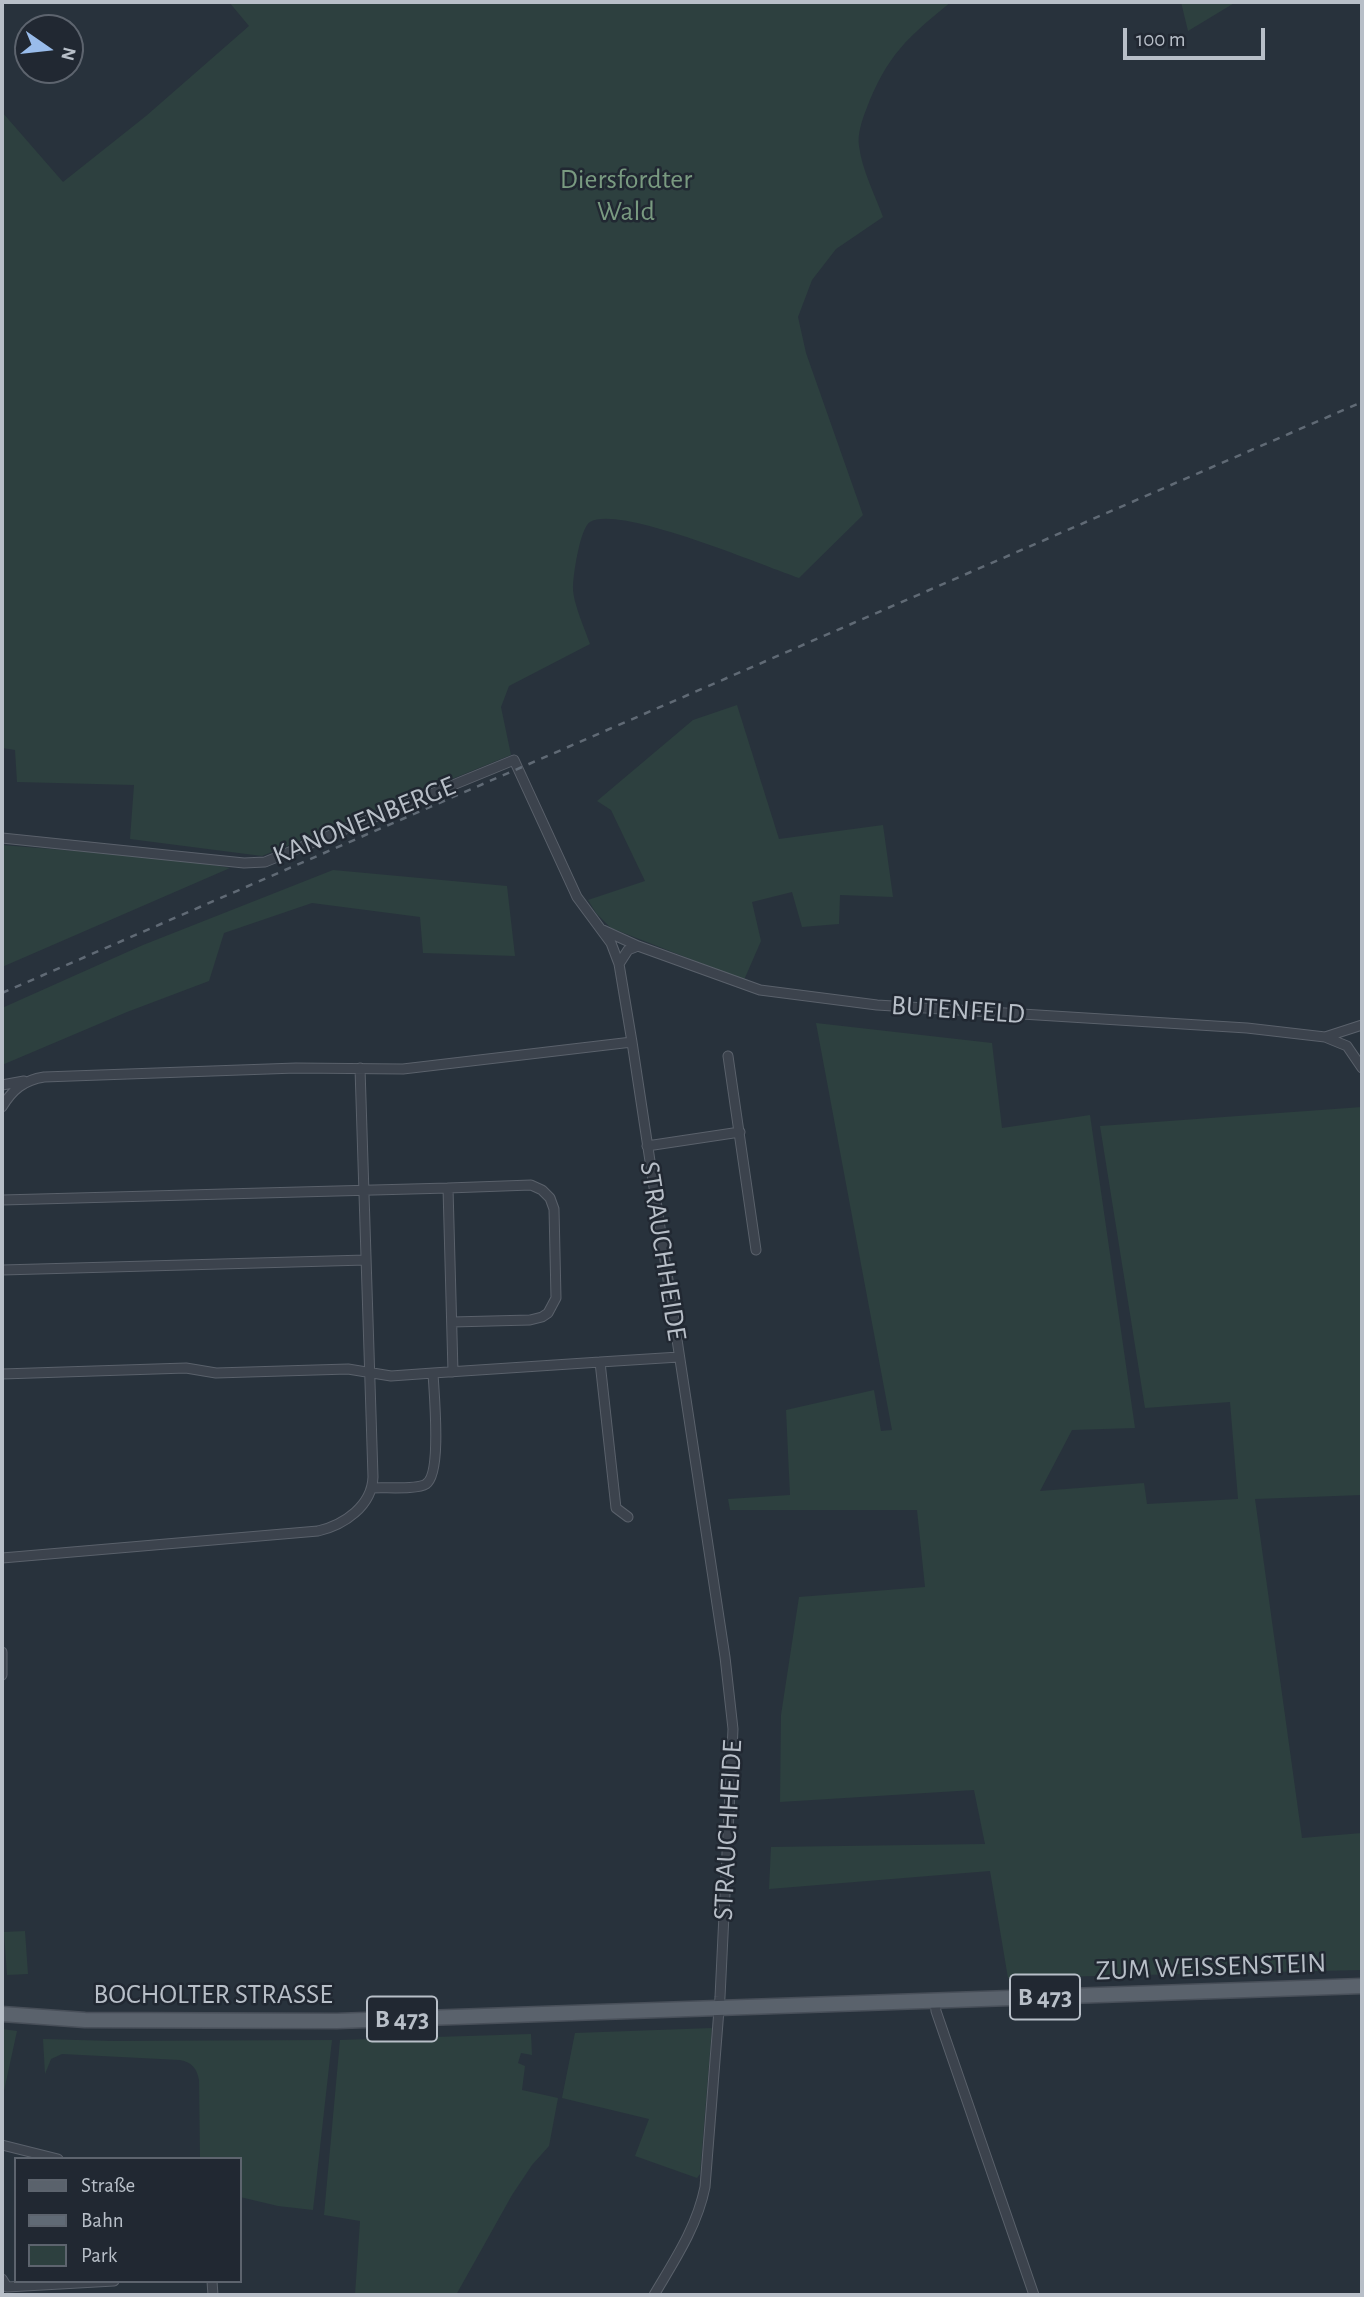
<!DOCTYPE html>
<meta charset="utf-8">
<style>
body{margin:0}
#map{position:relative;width:1364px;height:2297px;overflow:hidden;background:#28323c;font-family:"Alegreya Sans",sans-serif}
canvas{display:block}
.frame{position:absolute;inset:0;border:4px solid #b8bfc8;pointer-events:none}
.legend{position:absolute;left:14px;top:2157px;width:228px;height:126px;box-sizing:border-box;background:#212832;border:2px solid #5d646e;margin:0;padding:9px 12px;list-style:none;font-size:21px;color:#b8bfc8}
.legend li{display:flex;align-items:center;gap:14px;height:35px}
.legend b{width:35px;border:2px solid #5d646e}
.north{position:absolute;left:14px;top:14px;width:70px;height:70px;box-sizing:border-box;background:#212832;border:2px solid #5d646e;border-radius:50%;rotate:104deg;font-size:19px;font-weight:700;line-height:28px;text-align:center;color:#b8bfc8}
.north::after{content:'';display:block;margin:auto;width:24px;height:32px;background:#99bceb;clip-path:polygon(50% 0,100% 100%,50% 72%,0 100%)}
.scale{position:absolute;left:1123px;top:28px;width:142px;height:32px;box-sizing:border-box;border:4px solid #b8bfc8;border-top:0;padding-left:9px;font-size:21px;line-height:24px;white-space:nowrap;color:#b8bfc8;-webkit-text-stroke:5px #212832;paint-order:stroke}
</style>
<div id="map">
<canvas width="1364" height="2297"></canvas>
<div class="frame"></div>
<ul class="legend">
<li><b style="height:9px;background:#5a626c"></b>Straße</li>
<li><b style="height:9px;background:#606a75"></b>Bahn</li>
<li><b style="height:19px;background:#2d403f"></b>Park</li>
</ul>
<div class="north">N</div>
<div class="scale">100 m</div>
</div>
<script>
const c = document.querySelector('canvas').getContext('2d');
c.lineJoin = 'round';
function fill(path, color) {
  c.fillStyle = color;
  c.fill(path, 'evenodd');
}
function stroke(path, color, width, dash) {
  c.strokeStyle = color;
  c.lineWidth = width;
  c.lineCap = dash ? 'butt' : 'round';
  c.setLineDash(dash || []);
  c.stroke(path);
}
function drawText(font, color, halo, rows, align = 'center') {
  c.font = font + ' "Alegreya Sans",sans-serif';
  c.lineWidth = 5;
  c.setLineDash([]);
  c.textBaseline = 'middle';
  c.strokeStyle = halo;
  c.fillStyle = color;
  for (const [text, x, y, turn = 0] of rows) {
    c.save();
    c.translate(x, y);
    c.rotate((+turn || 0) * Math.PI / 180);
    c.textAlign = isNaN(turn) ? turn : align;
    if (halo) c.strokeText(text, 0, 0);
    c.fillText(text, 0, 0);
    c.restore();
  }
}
fill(new Path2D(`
 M229 2H951C907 38 887 55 866 110 862 120 857 135 859 146 862 170 875 195 883 217L836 249 812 280 798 317 806 353 863 515 799 578C764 566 618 504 590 522 580 528 573 575 573 588 573 603 585 629 590 644L509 686 501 707 511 755 262 856 130 839 134 785 17 782 15 750 2 748V112L63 182 146 116 249 26Z
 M1181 2H1236L1188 31Z
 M737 705 779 839 883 825 893 897 840 895 839 924 802 927 792 892 752 902 761 941 744 980 611 928 596 913 588 900 645 881 611 810 597 801 693 720Z
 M2 845 187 860 230 868 2 967Z
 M333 870 507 886 515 956 423 953 420 917 312 903 224 933 209 981 127 1012 2 1065V1008L143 945Z
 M816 1023 992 1043 1002 1128 1090 1115 1135 1428 1072 1430 1040 1491 1144 1483 1147 1504 1238 1499 1230 1402 1145 1408 1100 1126 1362 1107V1495L1255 1499 1302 1838 1362 1833V1970L1008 1978 990 1871 769 1889 771 1847 985 1844 974 1790 780 1802 781 1715 799 1597 925 1587 917 1510H730L728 1499 790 1495 786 1410 874 1390 881 1431 892 1430Z
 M25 1931 28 1974 7 1975 4 1932Z
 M712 2028 700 2174 697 2178 635 2156 649 2119 562 2098 575 2033Z
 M2 2029 17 2031 2 2100Z
 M531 2034 532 2055 521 2053 518 2063 525 2066 522 2090 558 2098 549 2146 532 2165 512 2195 456 2295H355L360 2221 324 2215 340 2040Z
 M43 2039 112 2041 332 2040 313 2210 278 2206 240 2197V2159H200L199 2080C197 2069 192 2062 180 2060L62 2054 51 2059 45 2074Z`), '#2d403f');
const minor = new Path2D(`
 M2 838 244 863 265 862 514 760 577 897 611 943 619 964 632 1042 725 1657 733 1729 720 1997 705 2187C697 2227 674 2261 654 2295
 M603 930 638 946 760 990 877 1005 1247 1028 1325 1037 1347 1046 1362 1068
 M619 964 628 950 638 946
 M1325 1037 1362 1025
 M728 1056 756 1250
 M2 1085 24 1081
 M2 1107C12 1090 24 1080 44 1077L296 1068 403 1069 632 1042
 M647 1146 740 1132
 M448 1188 531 1185 542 1190 550 1198 554 1209 556 1298 548 1313 542 1317 530 1320 452 1322
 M2 1200 448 1188 453 1372
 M2 1270 366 1260
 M433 1373 600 1362
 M2 1374 186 1368 216 1373 348 1369 391 1376 433 1373C434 1394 442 1474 426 1484 417 1490 384 1487 372 1488
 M628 1517 616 1508 600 1362 679 1357
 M2 1558 318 1531C344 1525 372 1506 373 1477L360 1068
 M2 1652V1675
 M935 2001 936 2011 1034 2295
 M2 2145 58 2159
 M2 2279 7 2287 114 2281
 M212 2281 213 2295`);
const primary = new Path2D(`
 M2 2014 85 2020 337 2021 1362 1986`);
stroke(minor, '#5a616b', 11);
stroke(primary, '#484f59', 17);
stroke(minor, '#3c434d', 9);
stroke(primary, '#5a626c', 14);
stroke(new Path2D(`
 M2 993 1362 402`), '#606a75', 2.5, [7, 7]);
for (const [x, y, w] of [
 [1045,1997,70],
 [402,2019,70]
]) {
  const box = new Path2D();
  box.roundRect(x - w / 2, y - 22.5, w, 45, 5);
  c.fillStyle = '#212832';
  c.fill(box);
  stroke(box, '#b8bfc8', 2);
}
drawText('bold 26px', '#b8bfc8', null, [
 ["B 473",1045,1997],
 ["B 473",402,2019]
]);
drawText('28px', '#799a80', '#212832', [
 ["Diersfordter",626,180],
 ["Wald",626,212]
]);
drawText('28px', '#b8bfc8', '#212832', [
 ["KANONENBERGE",364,821,-22],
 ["BUTENFELD",958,1010,4],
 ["STRAUCHHEIDE",663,1251,81],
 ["STRAUCHHEIDE",728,1830,-87],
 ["ZUM WEISSENSTEIN",1211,1967,-2],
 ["BOCHOLTER STRASSE",213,1995]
]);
</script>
